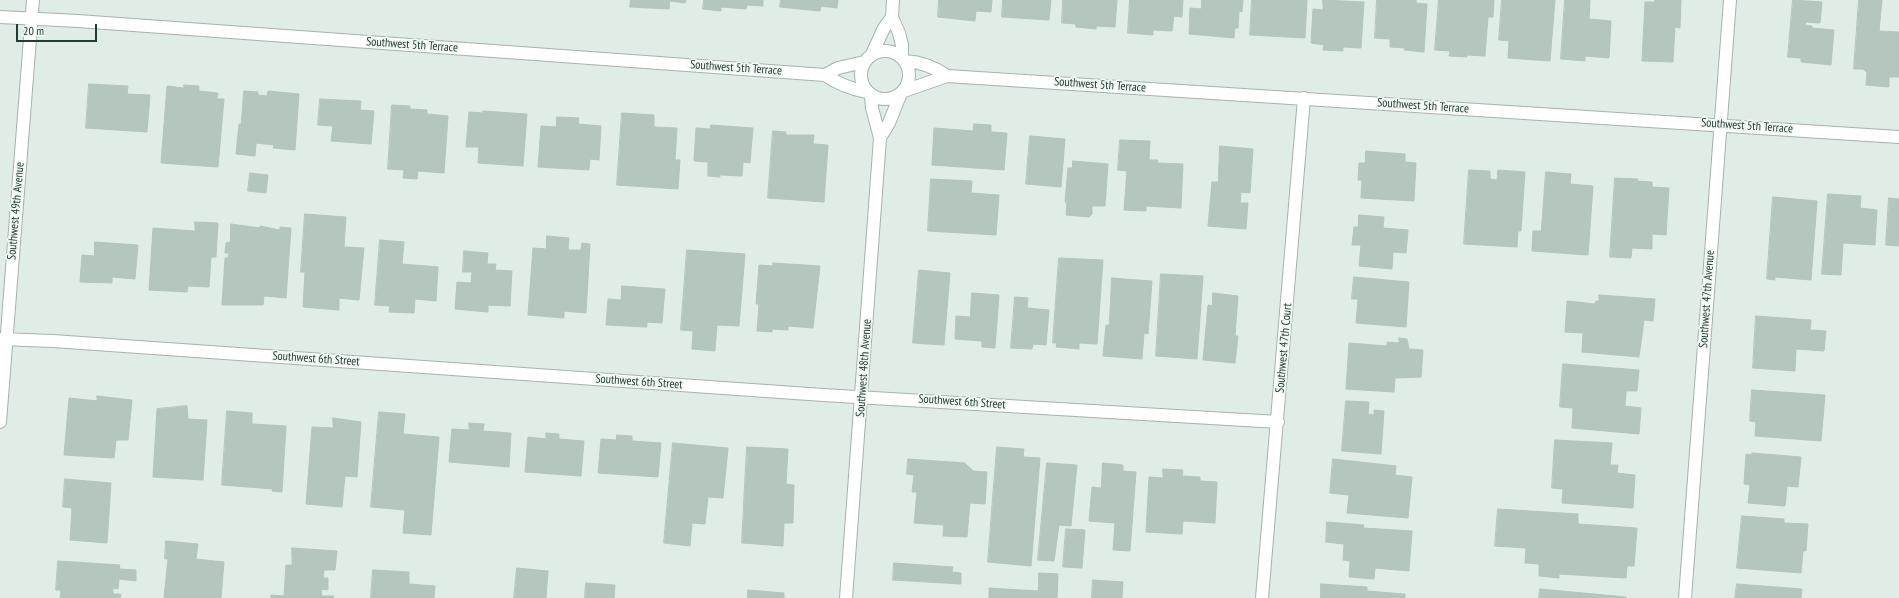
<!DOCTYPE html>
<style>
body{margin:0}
#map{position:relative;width:1899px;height:598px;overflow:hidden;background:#e0ece6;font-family:"PT Sans Narrow",sans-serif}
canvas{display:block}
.scale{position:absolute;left:16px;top:24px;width:81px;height:18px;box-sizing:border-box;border:2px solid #203c33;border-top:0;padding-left:5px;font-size:12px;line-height:14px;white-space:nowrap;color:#203c33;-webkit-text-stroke:3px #f1f8f4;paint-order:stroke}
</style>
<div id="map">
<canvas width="1899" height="598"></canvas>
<div class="scale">20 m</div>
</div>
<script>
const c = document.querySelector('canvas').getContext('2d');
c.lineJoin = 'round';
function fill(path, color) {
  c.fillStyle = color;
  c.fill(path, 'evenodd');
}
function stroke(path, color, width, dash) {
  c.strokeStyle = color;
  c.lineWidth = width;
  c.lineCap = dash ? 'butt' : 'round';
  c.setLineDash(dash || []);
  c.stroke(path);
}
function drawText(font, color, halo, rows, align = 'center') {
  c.font = font + ' "PT Sans Narrow",sans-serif';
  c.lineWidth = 3.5;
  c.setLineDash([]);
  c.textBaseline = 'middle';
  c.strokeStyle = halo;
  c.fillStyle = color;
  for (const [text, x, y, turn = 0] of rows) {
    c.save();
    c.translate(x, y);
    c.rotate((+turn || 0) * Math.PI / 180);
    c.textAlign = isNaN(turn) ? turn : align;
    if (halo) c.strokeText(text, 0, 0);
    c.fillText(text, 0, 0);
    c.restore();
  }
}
const building = new Path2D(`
 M631 0H686L685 3 670 1 669 9 630 7Z
 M704 0H763V6L747 5 746 9 721 7V11L703 9Z
 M781 0H838L837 8 821 6 820 11 780 7Z
 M939 0H992L991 12 976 11 975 21 938 17Z
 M1003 0H1051L1049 20 1002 17Z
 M1063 0H1117L1115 27 1096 26V29L1076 27V24L1062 23Z
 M1130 0H1183L1182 17 1174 16 1172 31 1153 30V35L1128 33Z
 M1202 0H1243L1242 12 1239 11 1238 28H1235L1234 38 1189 34 1190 8 1201 9Z
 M1252 0H1307L1305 38 1250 35Z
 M1323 0 1364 2 1361 48 1343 47V51L1323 50 1324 45 1311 43 1313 9 1323 10Z
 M1377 0H1416V3L1427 4 1424 52 1404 50 1405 48 1390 47V39L1375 38Z
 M1439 0H1494L1493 17H1488L1485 56 1467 55V57L1449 56 1450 51 1435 50Z
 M1502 0H1555L1550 61 1508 58 1509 41 1499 40Z
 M1565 0H1590L1589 19 1611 21 1609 58 1585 56V61L1561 59Z
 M1655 0H1681L1680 28 1675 27 1673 62 1642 61 1645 2H1655Z
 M1793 0 1822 2 1820 23 1806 22 1805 25 1812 26V28L1834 30 1831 65 1801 62V58L1788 57Z
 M1859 0H1882L1879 31 1899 32V77H1889V87L1866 85 1867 73 1863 69H1854Z
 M89 84 128 86 127 94 150 95 147 132 86 128Z
 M184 85 199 86V91L218 93 217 99H224L218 167 161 163 167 86 184 88Z
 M244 91 258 92V95L267 96 268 91 299 94 295 150 273 148 274 145 256 143 255 156 236 154 239 124H241Z
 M320 99 361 101 360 110 374 111 371 144 331 141 333 126 318 125Z
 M392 105 410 106V109L427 110V114L448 116 444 173 418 171 417 179 403 178 404 170 388 169Z
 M483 111 527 114 523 166 478 163 479 147H466L469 112 483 113Z
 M622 113 654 115V127L677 128 675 160H680L678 189 617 185Z
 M557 117 579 118 578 124 601 126 599 160 590 159 589 170 538 167 541 126 556 127Z
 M974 124 991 125V132L1007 133 1004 170 932 165 934 128 973 131Z
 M711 125 753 128 750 163 743 162 742 176 720 175V177L708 176V162L694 161 696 128 710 129Z
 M773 131 786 132V135H814L813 144 828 145 824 202 768 198Z
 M1030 136 1065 139 1061 187 1026 184Z
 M1120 140 1150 141 1149 160H1158L1157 163 1183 164 1181 208 1146 206V211L1124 210 1127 171 1118 170Z
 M1220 146 1253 149 1250 193 1241 192 1240 203H1248L1246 229 1208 226 1212 182H1218Z
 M1366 151 1405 154V162L1416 163 1414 201 1361 198 1362 180H1358L1359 163H1365Z
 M1073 161 1108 164 1105 206H1092V214L1089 217 1066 215 1067 202H1065L1068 168H1072Z
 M1469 170 1490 171V179L1497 180 1498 170 1525 172 1521 231H1518L1517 247 1464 244Z
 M1546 172 1571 174 1570 184 1593 186 1588 255 1532 251 1533 231H1541Z
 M250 173 268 175 266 193 248 191Z
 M1615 178 1638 179 1637 181 1652 182V187L1669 188 1666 235 1652 234V249L1632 248 1631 258 1610 257Z
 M931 179 972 181 971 193 999 195 996 235 928 231Z
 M1828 194 1861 196 1860 208 1877 210 1875 245 1843 243 1841 275 1822 274Z
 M1773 197 1817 201 1811 280 1775 277V280L1767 279Z
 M1889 198 1899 199V246L1886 245Z
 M305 214 346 217 344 247 364 248 359 300 339 298V310L303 307 305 272H301Z
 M1359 215 1384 217 1383 228 1408 230 1406 253 1393 252 1392 269 1359 266 1361 245H1352L1354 227H1358Z
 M195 222 218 223 216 257H211L209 287 188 286 187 292 149 290 153 228 195 231Z
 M231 224 260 228V226L280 230V227L291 228 286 298 264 296 263 305H222L225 258H228L229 253H225L226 243 230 242Z
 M547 236 569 238 568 250H581L582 243 590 244 586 313 564 311V318L528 315 533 248 546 249Z
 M380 240 404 242 402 264 438 267 436 301 415 299 414 313 389 312 390 306 375 305Z
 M95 242 138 245 135 279 112 277V283L80 282 82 255 94 256Z
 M687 250 745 254 739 326 717 325 715 351 692 349 693 331 681 330Z
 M464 251 488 253 487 264H496L495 270 512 271 510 306 488 305V312L455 309 457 282 471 283 472 272H463Z
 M1059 258 1103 260 1097 344 1079 343V349L1056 347 1057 343H1053Z
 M773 263 820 266 813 328 788 326V330L772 329V332L757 331 759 304H756L759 265 773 266Z
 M919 270 950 273 944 345 913 343Z
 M1161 274 1203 276 1197 359 1156 356Z
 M1354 277 1409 282 1406 327 1356 323 1358 299H1352Z
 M1112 278 1152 281 1148 334 1144 333 1142 359 1103 356 1106 325H1109Z
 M622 286 665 289 662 323 647 322V327L606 325 608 299 621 300Z
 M972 293 999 295 995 348 982 347V341L955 339 956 316 970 317Z
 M1213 293 1238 296 1235 336H1238L1235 363 1203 360 1208 305 1212 306Z
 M1599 295 1655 299 1653 321 1644 320 1639 357 1582 352 1583 333 1565 332 1567 301 1595 304 1596 301H1599Z
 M1015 297 1028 298 1027 308 1049 310 1046 345 1033 344 1032 349 1011 348Z
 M1756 316 1811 320 1810 330 1826 331 1824 351 1796 349 1795 371 1753 368Z
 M1399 338 1407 339 1409 349 1423 350 1421 377 1395 378 1394 392 1346 389 1349 343 1387 346V342L1399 343Z
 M1563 364 1639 370 1637 391H1626L1625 406 1641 408 1639 434 1572 428 1573 408 1560 407Z
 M1752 390 1825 395 1821 441 1755 436 1756 422 1750 421Z
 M97 396 132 400 128 440H116L114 458 64 455 69 398 97 401Z
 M1346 401 1369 402 1368 414 1374 415V410L1384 411 1381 454 1342 451Z
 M187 406 188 419 207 420 203 480 153 477 157 409Z
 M227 411 252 413V424L286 426 282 492 272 491 273 489 222 485Z
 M379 412 405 414 403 434 439 437 431 535 403 533 405 510 371 507Z
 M333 418 361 422 357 477 345 476 342 507 306 504 312 427 333 428Z
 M469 423 484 424 483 431 511 433 509 467 449 462 452 429 469 430Z
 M546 433 559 434V439L584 441 581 476 525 472 528 437 546 439Z
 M617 435 632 436V441L661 443 658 477 598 473 601 439 616 440Z
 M1555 440 1612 443 1610 465H1618L1617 473 1635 475 1633 508 1562 503 1563 489 1552 488Z
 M673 443 728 448 723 498 708 497 705 524 692 523 690 546 664 543Z
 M747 447 788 449 786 484 794 485 793 523H784L783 546 742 543Z
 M997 447 1024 449 1023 457 1040 458 1031 566 988 562Z
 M1752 453 1801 457 1798 487 1787 486 1785 506 1748 503 1750 485 1744 484 1746 454 1752 455Z
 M908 459 965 463 973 471 987 472 985 504 970 503 967 537 943 536 944 525 914 523 917 492H912L914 475 907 474Z
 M1333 459 1396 466 1395 475 1412 477 1408 518 1347 513 1349 495 1330 493Z
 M1047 463 1077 465 1071 526 1059 525 1054 561 1038 560Z
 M1103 463 1123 465V471L1136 472 1130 551 1113 550 1115 523 1089 521 1092 487 1101 488Z
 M1163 469 1183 470 1182 476 1200 477V481L1217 482 1215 523 1183 521 1182 534 1146 532 1149 477 1163 478Z
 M65 479 111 483 107 543 70 540 72 508 63 507Z
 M1498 509 1578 514V524L1637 528 1634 566H1627L1626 578 1559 574V578L1539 576V564L1525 563 1526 548 1495 546Z
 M1742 516 1784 519V523L1808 524 1806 551H1803L1801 573 1737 568Z
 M1327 522 1364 525 1363 528 1412 531 1409 571 1375 568 1374 579 1349 577 1350 561 1343 560 1344 544 1326 542Z
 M1066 529 1085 530 1082 568 1063 567Z
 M166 541 198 544 196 559 224 562 221 598H164L168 559H165Z
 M292 548 337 551 335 570H324L323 578H328V590L322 589 321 596H334L333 598H271V595L284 596 286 565H292Z
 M58 561 120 565 119 569 136 570V581L119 579 118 589 113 588V594H121L120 598H60L61 590H56Z
 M894 563 953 567 952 572 961 573V584L893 580Z
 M517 568 548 571 546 598H514Z
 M373 570 409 572V584L435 586 434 598H371Z
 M1039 573 1058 574 1057 598H989V588L1038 591Z
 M1093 580 1123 582 1122 598H1092Z
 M586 583 615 585 614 598H585Z
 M1321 584 1367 587V591L1405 594V598H1321Z
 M1737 584 1802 589 1801 598H1735Z
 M1540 589 1626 597V598H1539Z
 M748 590 784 593V598H748Z`);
fill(building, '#b5c6bf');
stroke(building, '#b3c5bc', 1);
const minor = new Path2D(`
 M893 0 892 17 899 33 902 45V58
 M0 17 78 21 825 75 838 68 864 62
 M861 75a24 24 0 1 1 48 0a24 24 0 1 1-48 0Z
 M872 54 884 28 892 17
 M905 61C921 62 933 66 947 76
 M825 75C838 84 851 89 867 92
 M904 91 947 76 1899 137
 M880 138 889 123 901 93
 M0 339 53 341 823 395 1278 422
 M0 422 33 0
 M846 598 880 138 872 108 871 95
 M1262 598 1304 98
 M1685 598 1730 0`);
stroke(minor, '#a3b4ad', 14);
stroke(minor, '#fff', 12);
drawText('12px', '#203c33', '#f1f8f4', [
 ["Southwest 5th Terrace",412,45,4],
 ["Southwest 5th Terrace",736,68,4],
 ["Southwest 5th Terrace",1100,85,4],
 ["Southwest 5th Terrace",1423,106,4],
 ["Southwest 5th Terrace",1747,126,4],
 ["Southwest 49th Avenue",16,211,-85],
 ["Southwest 47th Avenue",1707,299,-86],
 ["Southwest 47th Court",1284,348,-85],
 ["Southwest 6th Street",316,359,4],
 ["Southwest 48th Avenue",864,368,-86],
 ["Southwest 6th Street",639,382,4],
 ["Southwest 6th Street",962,402,4]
]);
</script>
